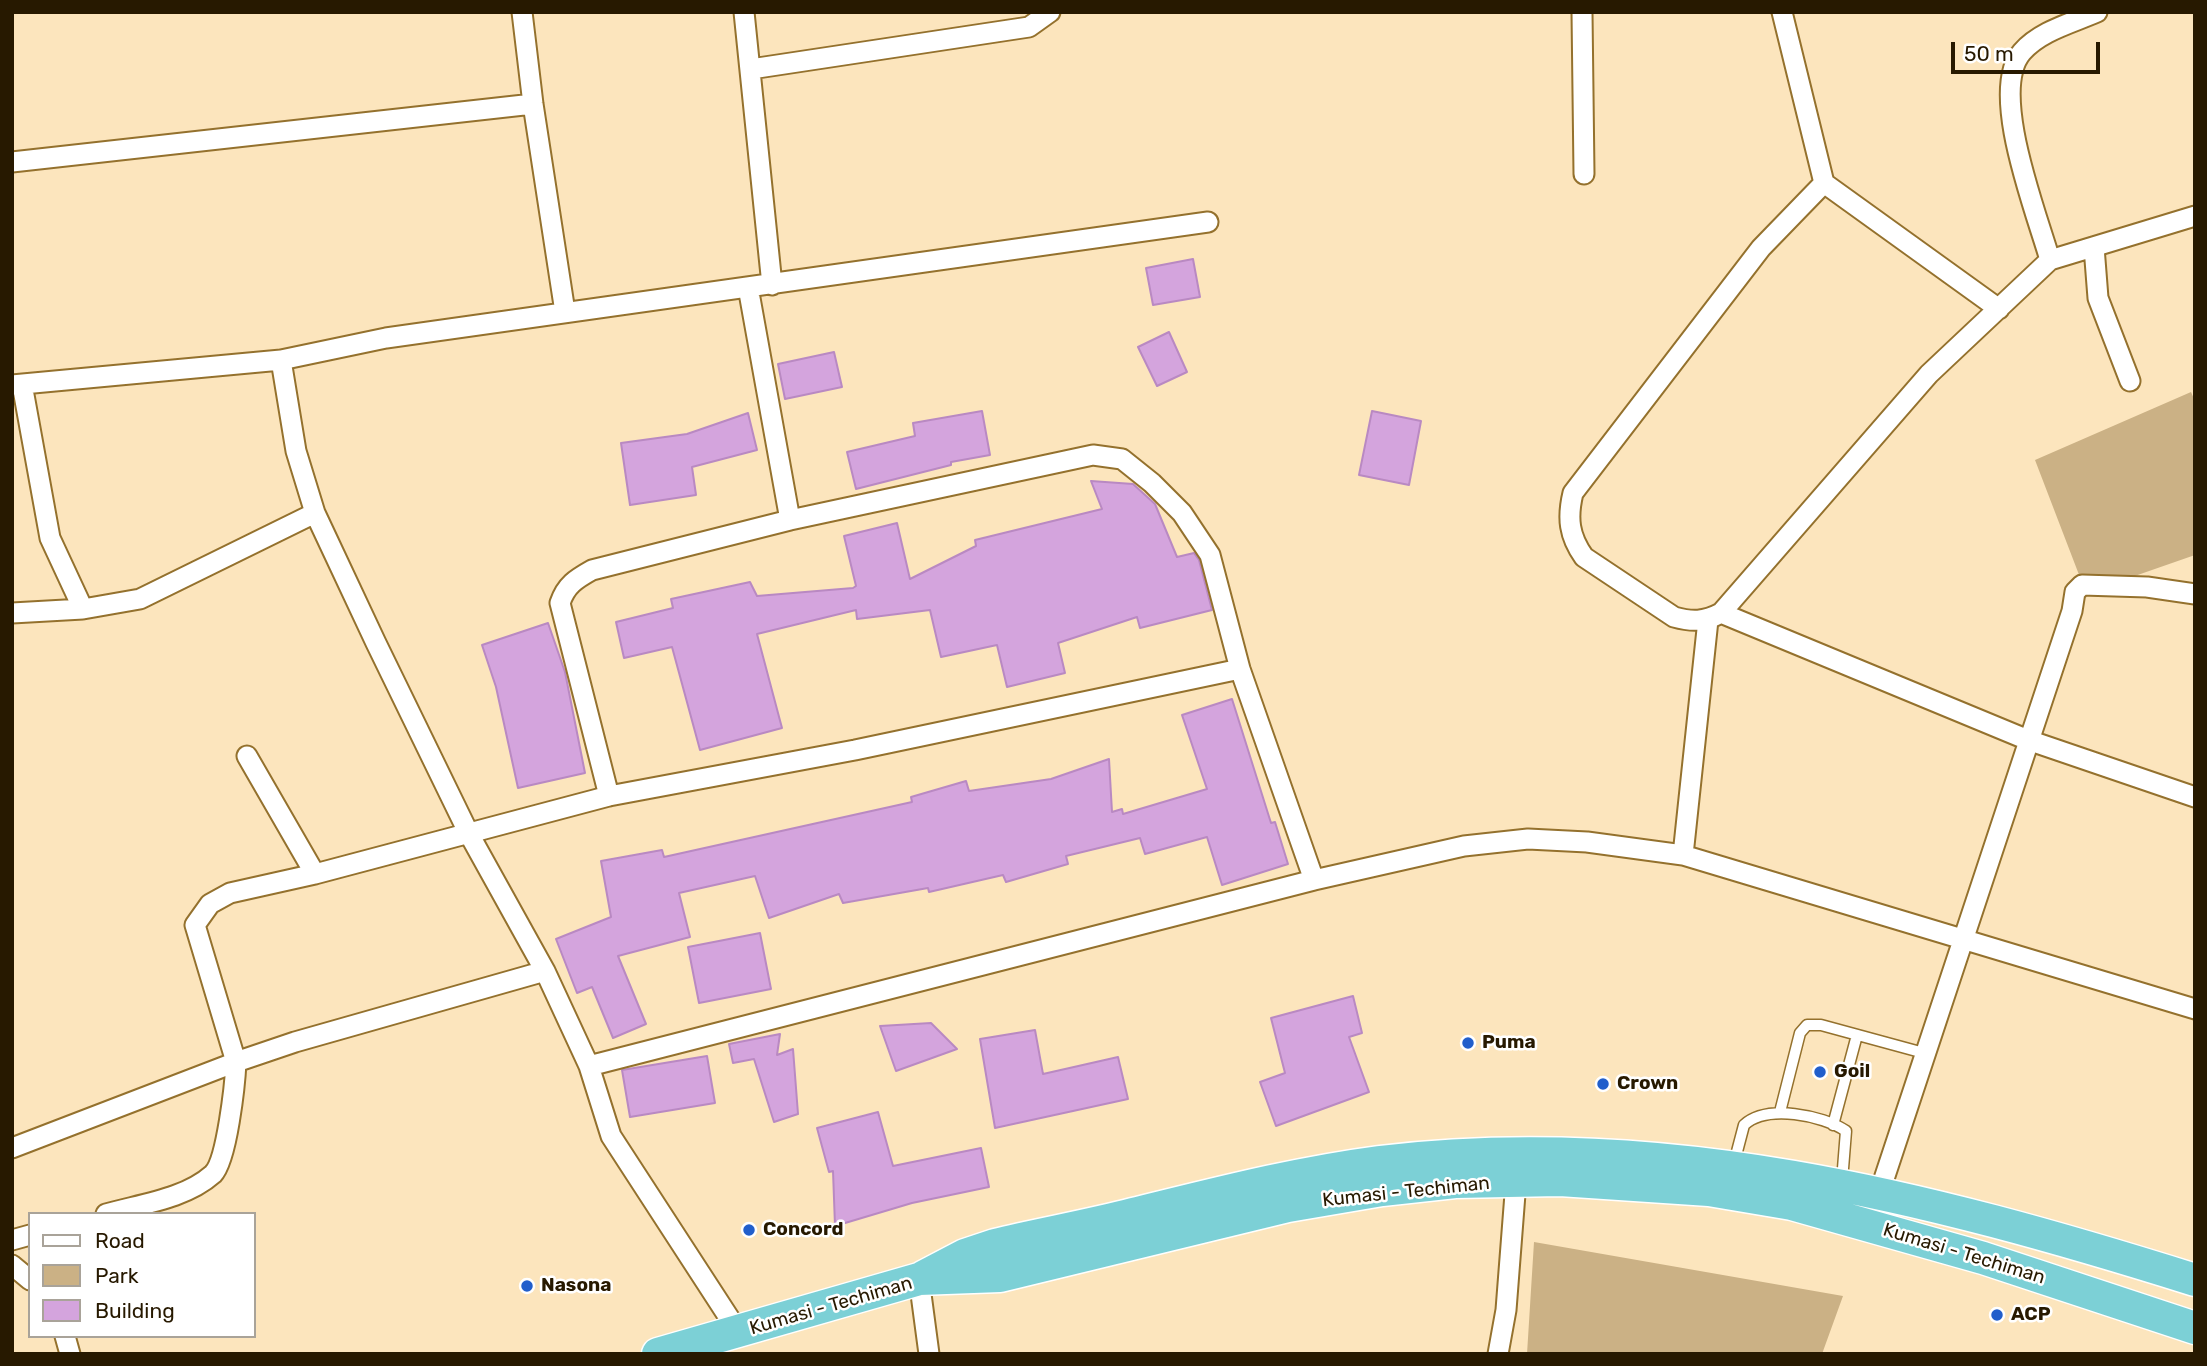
<!DOCTYPE html>
<style>
body{margin:0}
#map{position:relative;width:2207px;height:1366px;overflow:hidden;background:#fce5bd;font-family:Rubik,sans-serif}
canvas{display:block}
.frame{position:absolute;inset:0;border:14px solid #271900;pointer-events:none}
.legend{position:absolute;left:28px;top:1212px;width:228px;height:126px;box-sizing:border-box;background:#fff;border:2px solid #a9a399;margin:0;padding:9px 12px;list-style:none;font-size:21px;color:#271900}
.legend li{display:flex;align-items:center;gap:14px;height:35px}
.legend b{width:35px;border:2px solid #a9a399}
.scale{position:absolute;left:1951px;top:42px;width:149px;height:32px;box-sizing:border-box;border:4px solid #271900;border-top:0;padding-left:9px;font-size:21px;line-height:24px;white-space:nowrap;color:#271900;-webkit-text-stroke:5px #fff;paint-order:stroke}
</style>
<div id="map">
<canvas width="2207" height="1366"></canvas>
<div class="frame"></div>
<ul class="legend">
<li><b style="height:9px;background:#fff"></b>Road</li>
<li><b style="height:19px;background:#cbb185"></b>Park</li>
<li><b style="height:19px;background:#d4a4dd"></b>Building</li>
</ul>
<div class="scale">50 m</div>
</div>
<script>
const c = document.querySelector('canvas').getContext('2d');
c.lineJoin = 'round';
function fill(path, color) {
  c.fillStyle = color;
  c.fill(path, 'evenodd');
}
function stroke(path, color, width, dash) {
  c.strokeStyle = color;
  c.lineWidth = width;
  c.lineCap = dash ? 'butt' : 'round';
  c.setLineDash(dash || []);
  c.stroke(path);
}
function drawText(font, color, halo, rows, align = 'center') {
  c.font = font + ' Rubik,sans-serif';
  c.lineWidth = 5;
  c.setLineDash([]);
  c.textBaseline = 'middle';
  c.strokeStyle = halo;
  c.fillStyle = color;
  for (const [text, x, y, turn = 0] of rows) {
    c.save();
    c.translate(x, y);
    c.rotate((+turn || 0) * Math.PI / 180);
    c.textAlign = isNaN(turn) ? turn : align;
    if (halo) c.strokeText(text, 0, 0);
    c.fillText(text, 0, 0);
    c.restore();
  }
}
fill(new Path2D(`
 M2191 392 2195 401V555L2086 593 2035 460Z
 M1534 1242 1843 1296 1822 1354H1527Z`), '#cbb185');
const building = new Path2D(`
 M1193 259 1200 297 1153 305 1146 268Z
 M1169 332 1187 372 1157 386 1138 347Z
 M834 352 842 387 785 399 778 364Z
 M982 411 990 455 951 462V465L856 489 847 452 915 436 913 423Z
 M1372 411 1421 421 1409 485 1359 475Z
 M748 413 757 450 692 467 696 495 630 505 621 443 687 434Z
 M1091 481 1133 484 1155 504 1177 557 1194 553 1199 560 1212 610 1140 628 1137 617 1058 643 1065 673 1007 687 997 645 941 657 930 610 857 619 856 610 757 634 782 728 700 750 672 647 624 658 616 622 673 608 671 599 750 582 757 596 853 588 856 586 844 536 897 523 910 579 976 546 975 540 1102 509Z
 M548 623 565 672 585 773 518 788 496 687 482 645Z
 M1232 699 1271 823 1275 822 1288 864 1222 885 1207 837 1145 854 1140 838 1066 856 1068 864 1006 882 1003 875 929 892 928 888 843 903 839 894 769 918 755 876 679 893 690 937 618 956 646 1024 613 1038 592 987 577 993 556 939 611 917 601 861 662 850 664 857 912 802 911 797 966 781 969 791 1051 779 1109 759 1112 812 1122 809 1123 814 1207 789 1182 715Z
 M760 933 771 989 699 1003 688 947Z
 M1353 996 1362 1033 1349 1037 1369 1092 1276 1126 1260 1082 1285 1073 1271 1018Z
 M931 1023 957 1049 896 1071 880 1026Z
 M1035 1030 1043 1074 1118 1057 1128 1099 995 1128 980 1039Z
 M780 1034 777 1055 793 1049 798 1114 774 1122 754 1059 733 1063 729 1044Z
 M707 1056 715 1103 630 1117 622 1070Z
 M878 1112 893 1166 981 1148 989 1187 912 1203 835 1226 833 1171 829 1172 817 1128Z`);
fill(building, '#d4a4dd');
stroke(building, '#b989c2', 2);
const service = new Path2D(`
 M1780 1112 1800 1033 1807 1025H1821L1924 1053
 M1833 1125 1857 1035
 M1734 1163 1744 1125C1767 1104 1822 1115 1846 1131L1842 1181`);
const minor = new Path2D(`
 M522 12 533 104 565 312
 M744 12 772 285
 M1582 12 1584 174
 M1782 12 1824 183 1999 309
 M751 69 1029 27 1050 12
 M12 162 533 104
 M1824 183 1761 248 1573 493C1567 518 1569 536 1584 557L1674 617C1692 622 1704 622 1721 613L1929 374 2050 260 2195 216
 M2094 247 2098 298 2130 381
 M2050 260C2037 214 1988 91 2022 52 2040 31 2072 23 2097 12
 M748 287 790 520
 M22 384 50 538 83 609
 M12 385 281 360
 M12 613 83 609 140 599 315 513
 M1721 613 2028 740 2195 797
 M247 756 315 874 609 796 855 750 1240 669
 M609 796 560 603C566 585 576 579 592 570L790 520 1093 455 1122 459 1152 483 1182 513 1210 555 1240 669 1314 880
 M1683 855 1708 620
 M589 1066 1314 880 1464 846 1528 839 1587 842 1683 855 2195 1009
 M12 1148 236 1062 195 925 210 904 230 893 315 874
 M1879 1194 2072 611 2075 592 2082 585 2147 587 2195 594
 M106 1214C141 1204 185 1199 213 1174 227 1160 235 1084 236 1062L295 1042 545 971
 M12 1240 30 1235
 M12 1265 30 1280
 M919 1279 929 1354
 M739 1333 611 1136 589 1066 545 971 469 834 376 643 315 513 296 451 281 360 386 338 1208 222
 M65 1336 70 1354
 M1498 1354 1506 1310 1516 1181`);
const trunk = new Path2D(`
 M923 1277 965 1255 995 1245C1040 1234 1087 1226 1133 1214 1215 1194 1295 1173 1379 1162 1662 1128 1927 1196 2195 1280
 M658 1354 919 1279 1000 1276 1288 1206 1382 1190 1455 1182 1560 1180 1709 1190 1792 1204 1983 1258 2195 1328`);
stroke(service, '#94712d', 13);
stroke(minor, '#94712d', 23);
stroke(trunk, '#fff', 35);
stroke(service, '#fff', 10);
stroke(minor, '#fff', 19);
stroke(trunk, '#7cd0d6', 32);
for (const [x, y, r, color] of [
 [1468,1043,7,"#215ecb"],
 [1820,1072,7,"#215ecb"],
 [1603,1084,7,"#215ecb"],
 [749,1230,7,"#215ecb"],
 [527,1286,7,"#215ecb"],
 [1997,1315,7,"#215ecb"]
]) {
  const dot = new Path2D();
  dot.arc(x, y, r, 0, 2 * Math.PI);
  c.fillStyle = color;
  c.fill(dot);
  stroke(dot, '#fff', 2.5);
}
drawText('bold 19px', '#271900', '#fff', [
 ["Puma",1482,1043],
 ["Goil",1834,1072],
 ["Crown",1617,1084],
 ["Concord",763,1230],
 ["Nasona",541,1286],
 ["ACP",2011,1315]
], 'left');
drawText('19px', '#271900', '#fff', [
 ["Kumasi - Techiman",1406,1192,-6],
 ["Kumasi - Techiman",1964,1254,17],
 ["Kumasi - Techiman",831,1306,-16]
]);
</script>
